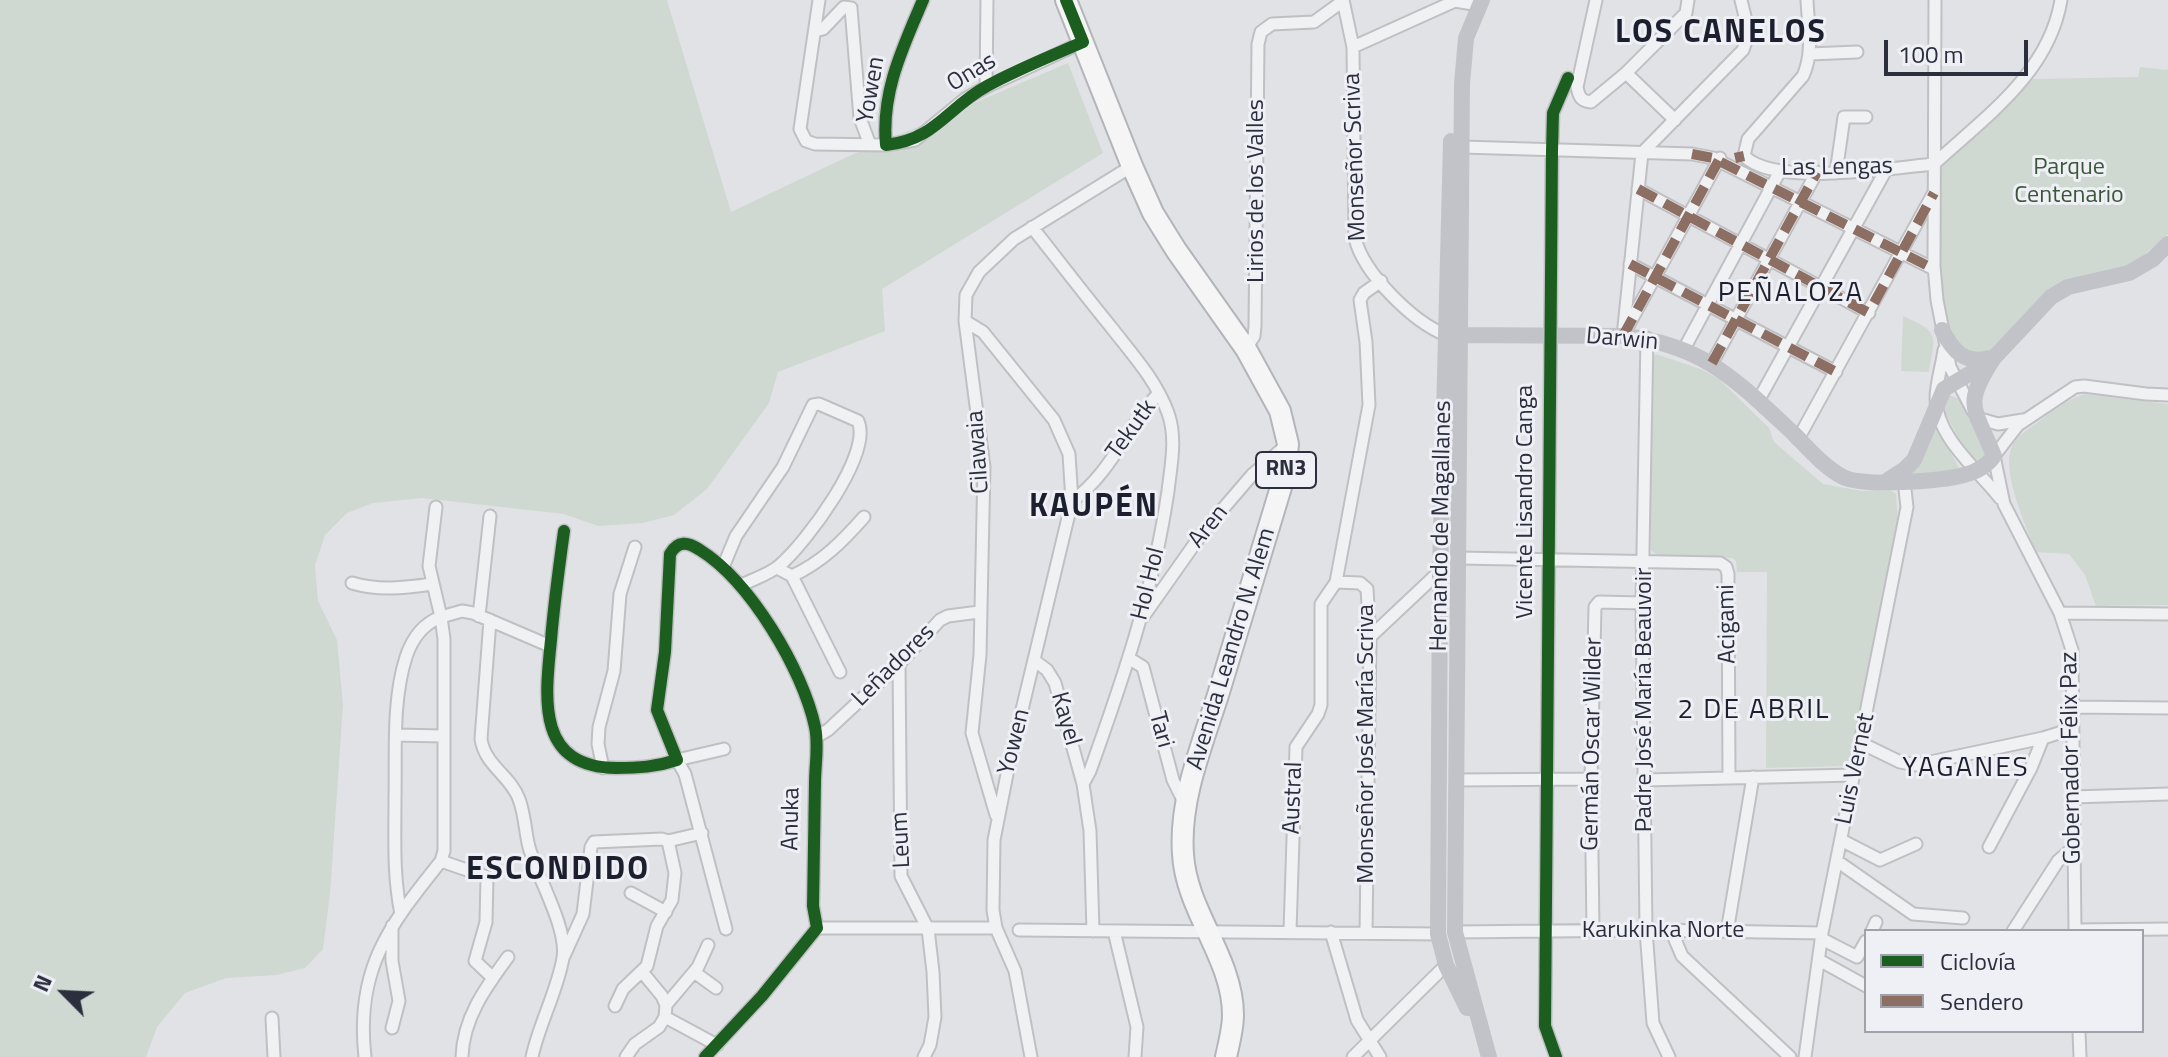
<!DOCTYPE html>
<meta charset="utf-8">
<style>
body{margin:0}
#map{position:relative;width:2168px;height:1057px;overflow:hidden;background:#e1e2e6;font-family:"Titillium Web",sans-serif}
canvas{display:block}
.legend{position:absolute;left:1864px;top:929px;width:280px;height:104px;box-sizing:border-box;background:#eff0f5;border:2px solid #a0a2ab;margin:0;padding:10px 14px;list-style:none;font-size:24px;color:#2a2e3d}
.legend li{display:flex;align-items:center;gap:16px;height:40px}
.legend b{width:40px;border:2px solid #a0a2ab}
.north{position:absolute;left:24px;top:953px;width:80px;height:80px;-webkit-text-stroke:6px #eff0f5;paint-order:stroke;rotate:294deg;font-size:22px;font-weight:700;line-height:32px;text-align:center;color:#2a2e3d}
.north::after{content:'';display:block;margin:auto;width:28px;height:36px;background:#2a2e3d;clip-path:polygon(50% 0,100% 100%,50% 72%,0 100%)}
.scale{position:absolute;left:1884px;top:40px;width:144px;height:36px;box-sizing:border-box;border:4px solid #2a2e3d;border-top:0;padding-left:10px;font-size:24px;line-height:28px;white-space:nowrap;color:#2a2e3d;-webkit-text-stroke:6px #eff0f5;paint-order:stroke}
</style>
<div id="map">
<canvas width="2168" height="1057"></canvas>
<ul class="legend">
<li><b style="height:10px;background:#1b5e20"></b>Ciclovía</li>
<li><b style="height:10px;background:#8d6e63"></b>Sendero</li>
</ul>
<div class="north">N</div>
<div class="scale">100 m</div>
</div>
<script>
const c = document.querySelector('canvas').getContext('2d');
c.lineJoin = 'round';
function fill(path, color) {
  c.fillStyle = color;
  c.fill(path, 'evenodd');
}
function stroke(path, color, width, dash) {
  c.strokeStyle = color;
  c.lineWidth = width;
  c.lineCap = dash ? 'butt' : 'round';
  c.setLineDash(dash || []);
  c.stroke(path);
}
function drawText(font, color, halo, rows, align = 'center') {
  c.font = font + ' "Titillium Web",sans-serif';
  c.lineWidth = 6;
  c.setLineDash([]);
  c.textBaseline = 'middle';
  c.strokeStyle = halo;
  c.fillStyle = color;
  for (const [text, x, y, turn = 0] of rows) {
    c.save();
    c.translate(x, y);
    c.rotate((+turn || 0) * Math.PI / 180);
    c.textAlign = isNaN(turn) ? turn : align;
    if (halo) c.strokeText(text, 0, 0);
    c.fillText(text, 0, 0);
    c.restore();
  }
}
fill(new Path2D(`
 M0 0H667L731 212 847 157 1068 63 1103 153 882 289 885 331 778 372 769 403 707 489 674 515 643 523 598 526 564 514 422 498 373 503 347 513 325 535 315 565 318 601 337 640 343 705 330 894 323 949 305 968 276 975 226 978 185 993 157 1027 146 1057H0Z
 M2140 67 2167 70 2168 68V234L2131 267 2070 281 1990 352 1966 353 1949 331 1939 275 1941 166 2033 79 2138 77Z
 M1903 316C1939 332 1936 333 1929 372L1901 371Z
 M1656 354 1703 370 1719 379 1769 428 1774 442 1823 484 1862 491 1889 489 1896 494 1898 525 1853 759 1847 766 1766 768 1767 572H1737L1736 561 1732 558 1657 555 1651 550 1650 362Z
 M2085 394 2168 404V605L2096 606 2085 575 2069 554 2035 552C2027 526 2002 475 2011 449 2014 438 2028 429 2037 423 2053 410 2066 400 2085 394Z
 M1949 395 1959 399 1985 446V456L1978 462 1969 458 1942 407Z
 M1935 422 1959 468 1955 470 1905 476C1921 459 1932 446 1935 422Z`), '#d0d8d2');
const street = new Path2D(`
 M819 0 800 129 806 141 815 144 886 145 915 140 965 99 986 87 1083 42
 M1343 0 1353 47 1355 238C1363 273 1413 322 1446 335
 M1596 0 1577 87C1579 97 1581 101 1591 102L1626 73 1686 13 1688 0
 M1935 0 1934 266 1937 300 1950 367 1973 411
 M815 31 823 29 844 7 851 8 860 118 870 145
 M1353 47 1455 1 1479 5
 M1810 54 1857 52
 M1626 73 1675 120
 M986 87 987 0
 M886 145C881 92 903 47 923 0
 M1462 147 1692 154 1713 158 1934 269
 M1744 156C1775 187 1891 168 1934 164
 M1744 156 1748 139 1803 76C1814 52 1808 25 1807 0
 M1934 164C1985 117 2049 73 2061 0
 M1836 173 1844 117H1866
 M1638 189 1869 313
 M1032 227C1058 260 1084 294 1111 327 1132 354 1156 380 1168 413 1177 438 1171 465 1168 491 1154 588 1123 679 1090 771L1083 784
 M1630 264 1836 372
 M965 321 983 332 1054 420 1069 454 1072 501 1009 764 994 840 993 910 996 928 1015 971 1031 1057
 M1627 328 1720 158
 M1623 336 1642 153 1743 50 1749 33 1741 0
 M1647 338 1642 603 1646 930 1653 1023 1669 1057
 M1246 349 1254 336 1255 326 1258 44 1261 32 1272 24 1314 22 1343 1
 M1684 349 1780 171
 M1944 350C1942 366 1936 382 1936 399 1936 437 1979 471 2000 498
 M1712 363 1817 172
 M1758 401 1887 168
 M1977 418 1998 424 2023 420
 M1798 439 1933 194
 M1072 501C1111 474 1127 426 1159 393
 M564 531C559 567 554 603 551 640 545 699 536 767 616 768 638 768 656 767 677 760L657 710 665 652 670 554C678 540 688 542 700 550 750 581 803 670 815 727 819 745 815 765 815 783 814 824 814 865 813 906L817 928 762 996 705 1057
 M1459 558 1720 563 1726 567 1728 574 1729 777
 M723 567 736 536 783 467 813 405 819 404 858 421C873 454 805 544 780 565 770 574 754 579 741 585
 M777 568 792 576C822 562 842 542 864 517
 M792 576 840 672
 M1336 582 1360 583 1367 589 1370 637 1366 933
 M352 583C379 591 404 588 432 584
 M2060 613 2168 614
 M479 616 490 516
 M1143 617 1203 532 1252 475 1288 444
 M490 620 481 739C485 766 510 775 519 799 525 815 525 832 529 847 537 877 568 928 563 958 557 992 539 1024 532 1057
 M1370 637 1440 571
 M1130 659 1143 667 1173 780 1184 802
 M1035 661 1047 670 1055 683 1083 784 1090 831 1093 931
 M899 664 901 876 928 929 933 972 935 1017 930 1045 924 1057
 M2072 707 2168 708
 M396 735 443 736
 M816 737 828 730 899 664 940 620 948 616 979 612
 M1861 743 1900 762 1916 765 2043 738 2072 729
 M724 749 677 760 685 774 726 929
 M603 768 598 744 599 727 614 671 620 594 635 547
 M1457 780 1591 779
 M1645 780 1854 775
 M2073 797 2168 794
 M996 815 972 733 980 655 984 467 965 321 966 295 979 272 1014 239 1132 166
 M1841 840 1880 860 1916 844
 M668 841 702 833
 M1989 847 2031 768 2043 738
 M441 861 487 877 486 922 475 961 493 978
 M1837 861 1913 914 1963 918
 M631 893 666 912
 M401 914C393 876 395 837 395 798 396 752 392 701 406 657 412 639 422 624 441 617L429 566 436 507
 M392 926V961L399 1001 392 1028
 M817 928H996
 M1019 930 1438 934
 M1593 930 1591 779 1595 607 1599 602 1642 603
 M1671 930 1682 956 1790 1057
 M2075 930 2168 929
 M1114 931 1137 1027 1135 1057
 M1290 931 1296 747 1318 714 1321 705V604L1336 582 1369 405 1366 342 1360 300 1364 293 1381 281
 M1872 931 1876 922
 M2013 931 2058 861 2073 848
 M2075 931 2072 650 2060 613 2004 504 1994 456 2018 425 2075 387 2084 386 2146 394 2168 395
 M1331 932 1357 1020 1380 1057
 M1455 932 1646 930 1822 933
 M1727 932 1753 777
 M1822 939 1857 957 1866 941
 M564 956 583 914 591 847 594 842 662 839 668 841 675 873 672 900 657 926 647 966 623 989 615 1006
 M1819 960 1866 986
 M694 972 716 988
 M643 973 662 996 666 1005
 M665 1017 717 1045
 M272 1018 274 1057
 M2079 1031 2080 1057
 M365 1057C355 969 389 926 441 861L444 851V639L441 617 462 611 473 613 550 646
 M462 1057C463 1018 486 987 508 957
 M626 1057 635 1044 659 1027 665 1017 666 1005 698 967 708 945
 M1353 1057 1446 965
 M1556 1057 1545 1026 1552 151 1553 113 1568 78
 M1805 1057 1822 933 1907 507 1904 481`);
const highway = new Path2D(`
 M1066 0 1132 166 1153 213 1176 250 1246 349 1280 411 1288 444 1285 474C1263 548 1240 621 1218 695 1202 745 1179 800 1183 854 1186 911 1233 958 1233 1015 1233 1029 1229 1043 1226 1057`);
stroke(street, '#c0c0c4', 15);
stroke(highway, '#b4b5ba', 24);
stroke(street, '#f0f1f3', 11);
stroke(new Path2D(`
 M1482 0 1466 38 1462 84 1455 932 1489 1057
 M1451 141 1440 571 1438 934 1446 965 1467 1008
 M1942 330C1953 351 1965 365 1990 358
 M1452 335 1623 336C1703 344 1737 381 1793 433 1808 448 1824 467 1843 477 1863 487 1942 481 1964 475 1976 472 1987 466 1994 456 1974 406 1962 406 1995 356
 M1888 480 1905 469 1914 460 1944 389 1991 361 2051 297 2068 287 2129 273 2153 259 2168 244`), '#c2c3c8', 16);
stroke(highway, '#f5f5f6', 20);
stroke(new Path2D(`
 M1692 154 1713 158 1934 269
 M1735 158 1744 156
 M1638 189 1869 313
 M1630 264 1836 372
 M1874 303 1934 193
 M1623 336 1720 158
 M1712 363 1817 172`), '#8d6e63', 10, [20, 10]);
stroke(new Path2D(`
 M923 0C903 47 881 92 886 145 935 140 947 108 987 86 1018 69 1051 56 1083 42L1066 0
 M564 531C559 567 554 603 551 640 545 699 536 767 616 768 638 768 656 767 677 760L657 710 665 652 670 554C678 540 688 542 700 550 750 581 803 670 815 727 819 745 815 765 815 783 814 824 814 865 813 906L817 928 762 996 705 1057
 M1556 1057 1545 1026 1552 151 1553 113 1568 78`), '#1b5e20', 12);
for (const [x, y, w] of [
 [1286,470,60]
]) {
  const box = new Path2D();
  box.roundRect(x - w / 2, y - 18, w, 36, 6);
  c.fillStyle = '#eff0f5';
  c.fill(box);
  stroke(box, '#2a2e3d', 2);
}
drawText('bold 22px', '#2a2e3d', null, [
 ["RN3",1286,470]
]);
drawText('24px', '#2a2e3d', '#eff0f5', [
 ["Onas",972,73,-31],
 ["Yowen",872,90,-80],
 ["Monseñor Scriva",1356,157,-92],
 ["Las Lengas",1837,168,-1],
 ["Lirios de los Valles",1257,191,-90],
 ["Darwin",1622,340,5],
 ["Tekutk",1132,430,-54],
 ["Cilawaia",979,452,-94],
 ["Vicente Lisandro Canga",1526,502,-90],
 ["Hernando de Magallanes",1442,526,-89],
 ["Aren",1209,527,-51],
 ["Hol Hol",1149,584,-76],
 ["Acigami",1728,624,-91],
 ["Avenida Leandro N. Alem",1232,649,-73],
 ["Leñadores",894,666,-45],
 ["Padre José María Beauvoir",1645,700,-90],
 ["Kayel",1065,719,74],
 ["Tari",1160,730,75],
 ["Yowen",1015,742,-76],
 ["Monseñor José María Scriva",1367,744,-90],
 ["Germán Oscar Wilder",1593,744,-89],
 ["Gobernador Félix Paz",2072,758,-91],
 ["Luis Vernet",1856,769,-78],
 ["Austral",1294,798,-88],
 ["Anuka",792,819,-89],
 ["Leum",902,840,-93],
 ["Karukinka Norte",1663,931]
]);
drawText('24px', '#3a5739', '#eff0f5', [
 ["Parque",2069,168],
 ["Centenario",2069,196]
]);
c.letterSpacing = '2px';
drawText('28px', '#1c1f2e', '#eff0f5', [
 ["PEÑALOZA",1791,294],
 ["2 DE ABRIL",1754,711],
 ["YAGANES",1966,769]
]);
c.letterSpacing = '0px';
c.letterSpacing = '2px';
drawText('bold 32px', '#1c1f2e', '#eff0f5', [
 ["LOS CANELOS",1721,34],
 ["KAUPÉN",1094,508],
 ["ESCONDIDO",558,871]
]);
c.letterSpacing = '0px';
</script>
